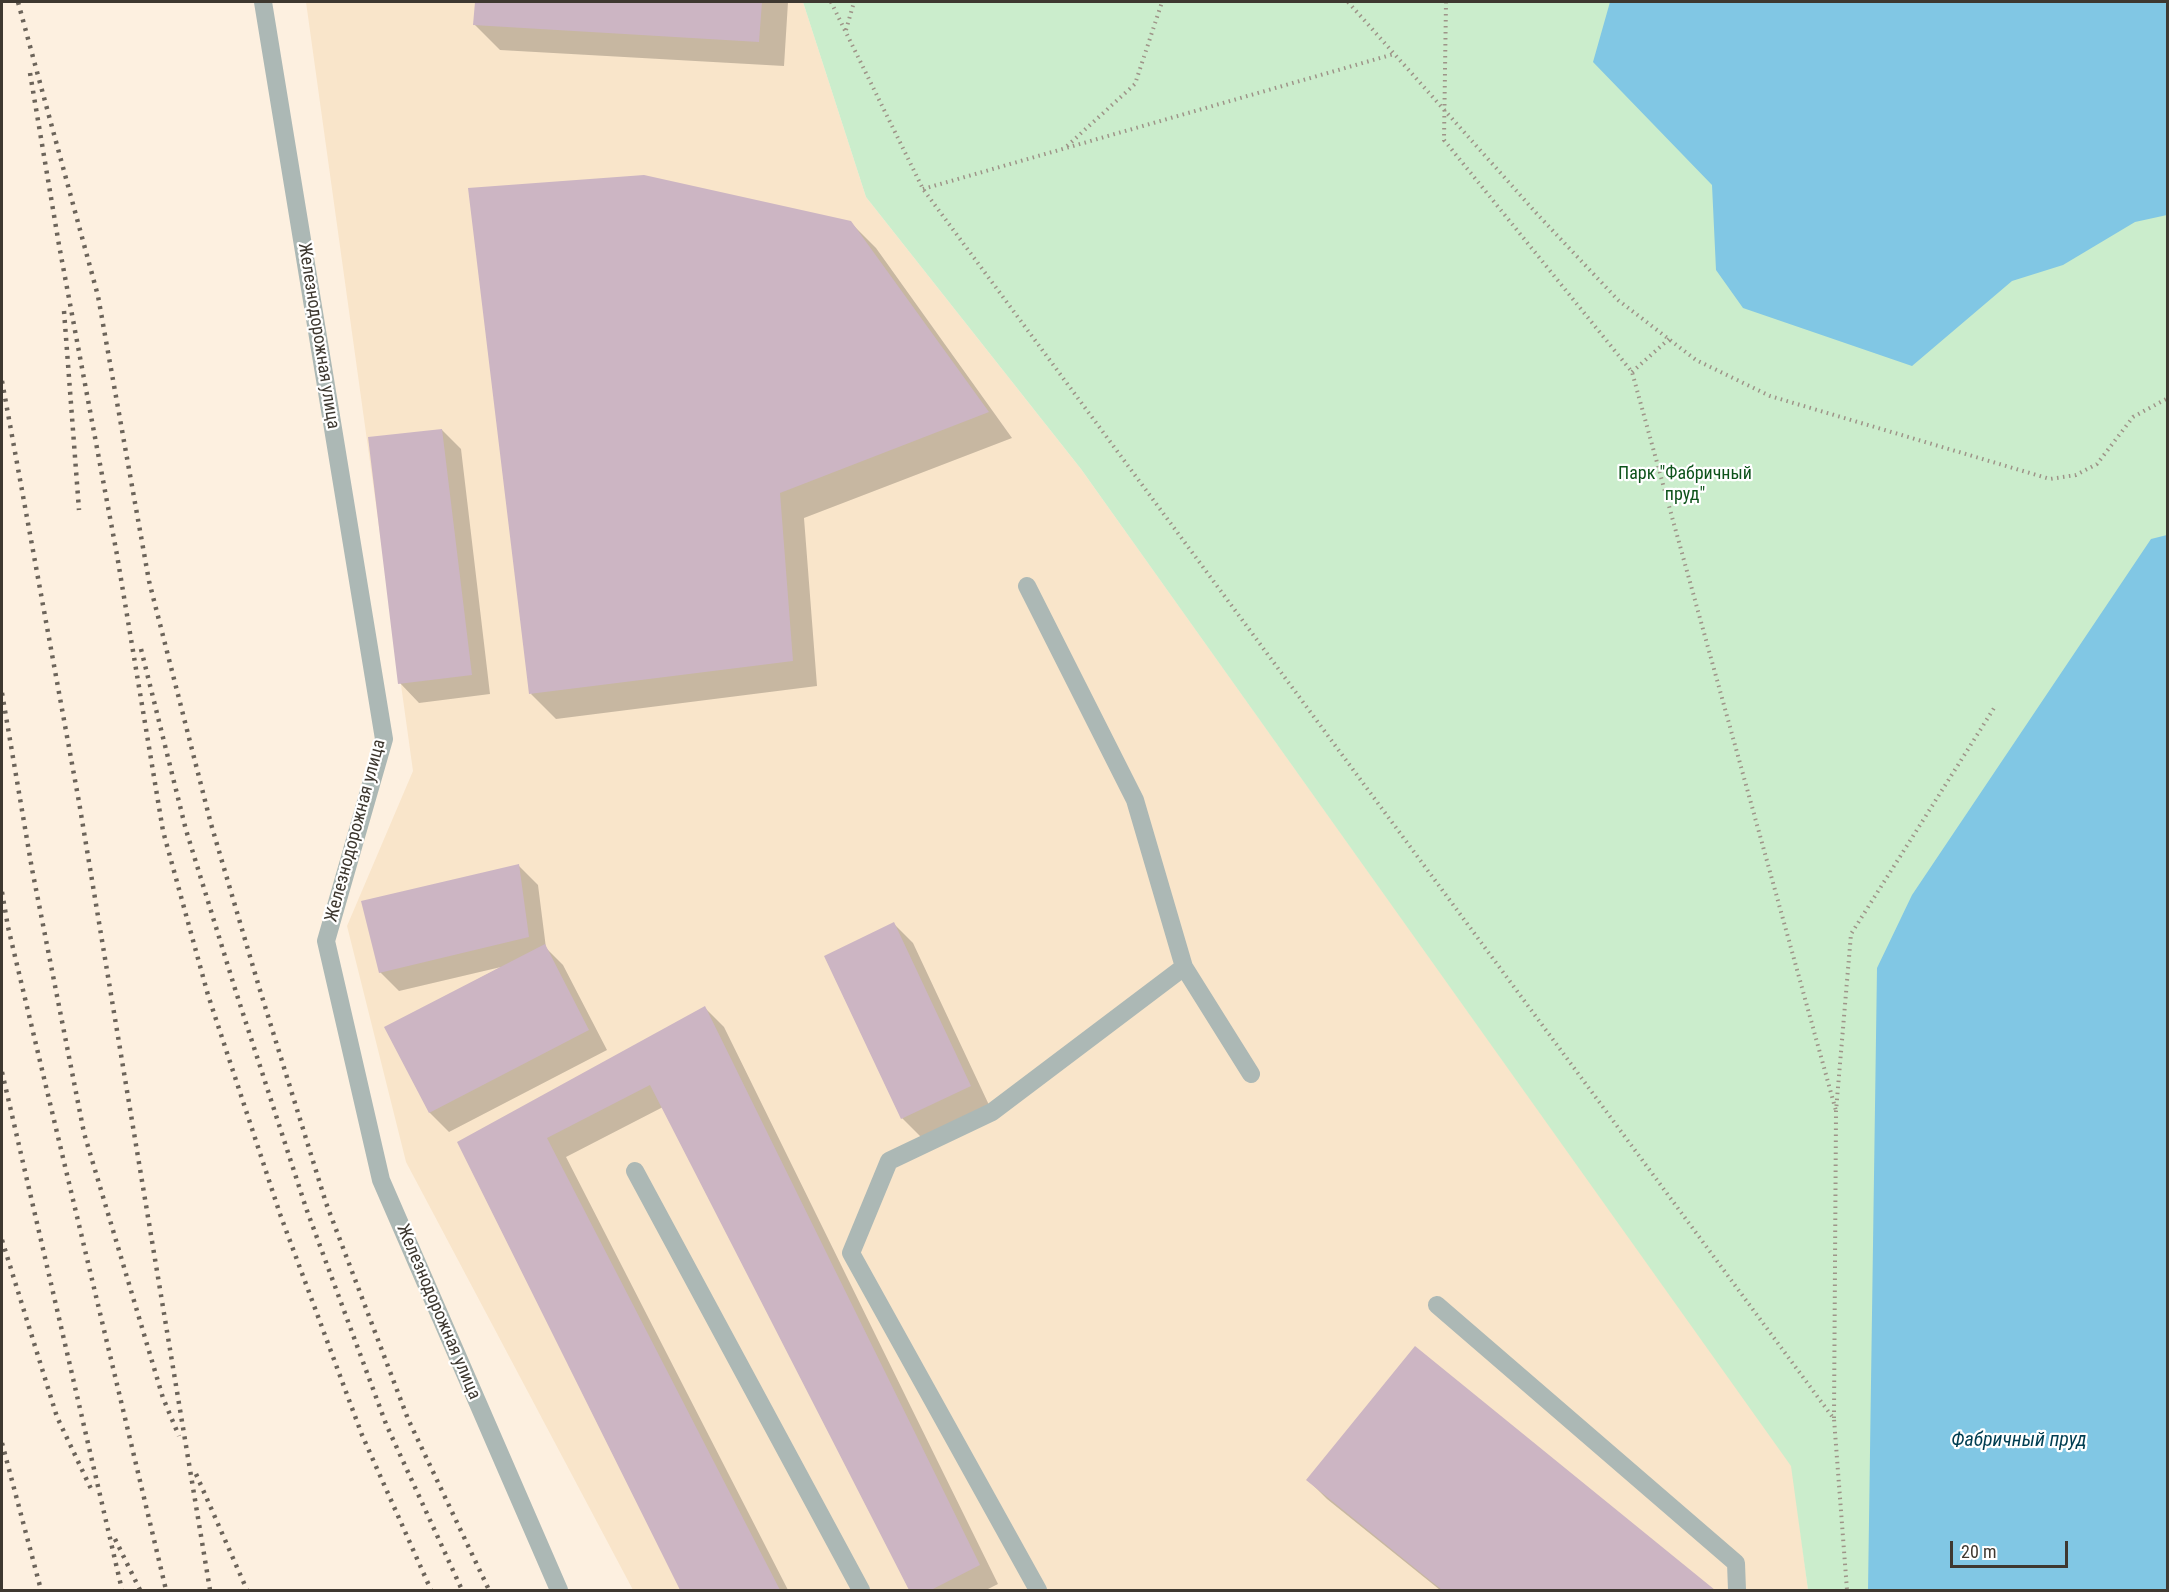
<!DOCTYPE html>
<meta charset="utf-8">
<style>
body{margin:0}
#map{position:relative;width:2169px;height:1592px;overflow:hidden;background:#fdf0e0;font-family:"Roboto Condensed",sans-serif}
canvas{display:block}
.frame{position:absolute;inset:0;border:3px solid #3e3830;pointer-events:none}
.scale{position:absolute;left:1950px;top:1541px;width:118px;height:27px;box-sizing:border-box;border:3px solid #3e3830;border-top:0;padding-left:8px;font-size:18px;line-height:21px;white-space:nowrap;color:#3e3830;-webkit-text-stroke:4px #fff;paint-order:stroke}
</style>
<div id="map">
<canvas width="2169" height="1592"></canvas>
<div class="frame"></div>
<div class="scale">20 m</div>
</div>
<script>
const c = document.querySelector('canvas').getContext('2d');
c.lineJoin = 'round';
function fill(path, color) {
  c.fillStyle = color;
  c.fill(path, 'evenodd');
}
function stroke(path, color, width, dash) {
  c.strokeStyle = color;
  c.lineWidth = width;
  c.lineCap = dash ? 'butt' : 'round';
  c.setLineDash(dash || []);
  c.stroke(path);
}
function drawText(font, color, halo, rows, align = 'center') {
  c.font = font + ' "Roboto Condensed",sans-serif';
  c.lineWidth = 4.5;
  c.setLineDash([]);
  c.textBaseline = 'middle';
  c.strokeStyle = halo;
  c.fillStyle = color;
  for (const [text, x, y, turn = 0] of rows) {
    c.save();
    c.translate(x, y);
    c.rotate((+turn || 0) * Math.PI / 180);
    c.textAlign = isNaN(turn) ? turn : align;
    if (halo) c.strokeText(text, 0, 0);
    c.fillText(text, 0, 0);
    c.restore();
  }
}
fill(new Path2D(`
 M306 2H803L866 197 1081 469 1792 1466 1808 1590H633L406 1162 347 926 413 771Z`), '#f9e5ca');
fill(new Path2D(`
 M803 2H2167V1590H1808L1791 1466 1081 469 866 197Z`), '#cbedcc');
fill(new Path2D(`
 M1610 2H2167V215L2135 222 2063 265 2012 281 1912 366 1743 308 1716 270 1712 185 1593 62Z
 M2167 535V1590H1868L1877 968 1912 895 2151 539Z`), '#81c7e4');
fill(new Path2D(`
 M476 2H788L784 66 500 50 475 25Z
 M850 222 876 248 1012 438 804 518 817 686 556 719 531 694Z
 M442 430 461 449 490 694 419 703 400 683Z
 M519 866 538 885 546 948 563 965 607 1050 449 1132 430 1113 386 1028 501 967 399 991 380 972Z
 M894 924 913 943 989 1105 921 1137 902 1118Z
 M705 1008 724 1027 998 1584 986 1590H911L663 1107 566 1157 788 1590H682L459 1143Z
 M1415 1348 1713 1590H1440L1327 1499 1308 1480Z`), '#0003');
fill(new Path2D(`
 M475 2H762L759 42 473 25Z
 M644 175 851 221 989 412 780 493 793 661 529 694 468 188Z
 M442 429 472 675 398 684 368 437Z
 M519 864 529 937 379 973 361 901Z
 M894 922 971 1086 901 1119 824 956Z
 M545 944 589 1030 429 1113 384 1027Z
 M705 1006 980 1565 931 1590H909L650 1085 547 1138 780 1590H680L457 1142Z
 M1415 1346 1715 1590H1442L1306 1480Z`), '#ccb5c3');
stroke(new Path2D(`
 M831 2 923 189 1834 1419 1847 1590
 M1348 2 1538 215 1618 300 1696 360 1770 396 2050 479 2076 475 2097 464 2133 417 2168 398
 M1446 2 1444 140 1632 372 1836 1111
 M846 30 854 2
 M1067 146 1135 84 1162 2
 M923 189 1394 54
 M1632 372 1669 339
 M1834 1418 1836 1111 1851 934 1996 705`), '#9e9488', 4, [1.5, 4.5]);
stroke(new Path2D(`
 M1027 586 1135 800 1184 967
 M635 1171 861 1590
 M1437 1305 1736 1563 1737 1590
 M1038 1590 851 1253 889 1161 992 1112 1184 967 1251 1074`), '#acb8b5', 18);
stroke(new Path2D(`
 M263 2 384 739 326 941 381 1180 559 1590`), '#acb8b5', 18);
stroke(new Path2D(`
 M18 2 98 296 149 581 211 824 259 987 326 1203 408 1419 489 1590
 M30 73 59 245 117 555 163 831 208 995 280 1214 362 1435 431 1590
 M64 311 79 510
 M2 381 79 802 210 1590
 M141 649 186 830 236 992 306 1208 386 1424 462 1590
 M2 693 32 869 84 1133 163 1398 179 1436
 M2 892 8 927 166 1590
 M2 1072 122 1590
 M2 1240 57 1417 93 1493
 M2 1443 41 1590
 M196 1474 247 1590
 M115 1539 140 1590`), '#6c645a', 4.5, [3, 6]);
drawText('18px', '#3e3830', '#fff', [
 ["Железнодорожная улица",318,336,81],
 ["Железнодорожная улица",356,831,-75],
 ["Железнодорожная улица",438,1312,67]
]);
drawText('18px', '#0d531a', '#fff', [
 ["Парк \"Фабричный",1685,474],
 ["пруд\"",1685,495]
]);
drawText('italic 20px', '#003e52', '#fff', [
 ["Фабричный пруд",2019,1441]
]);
</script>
